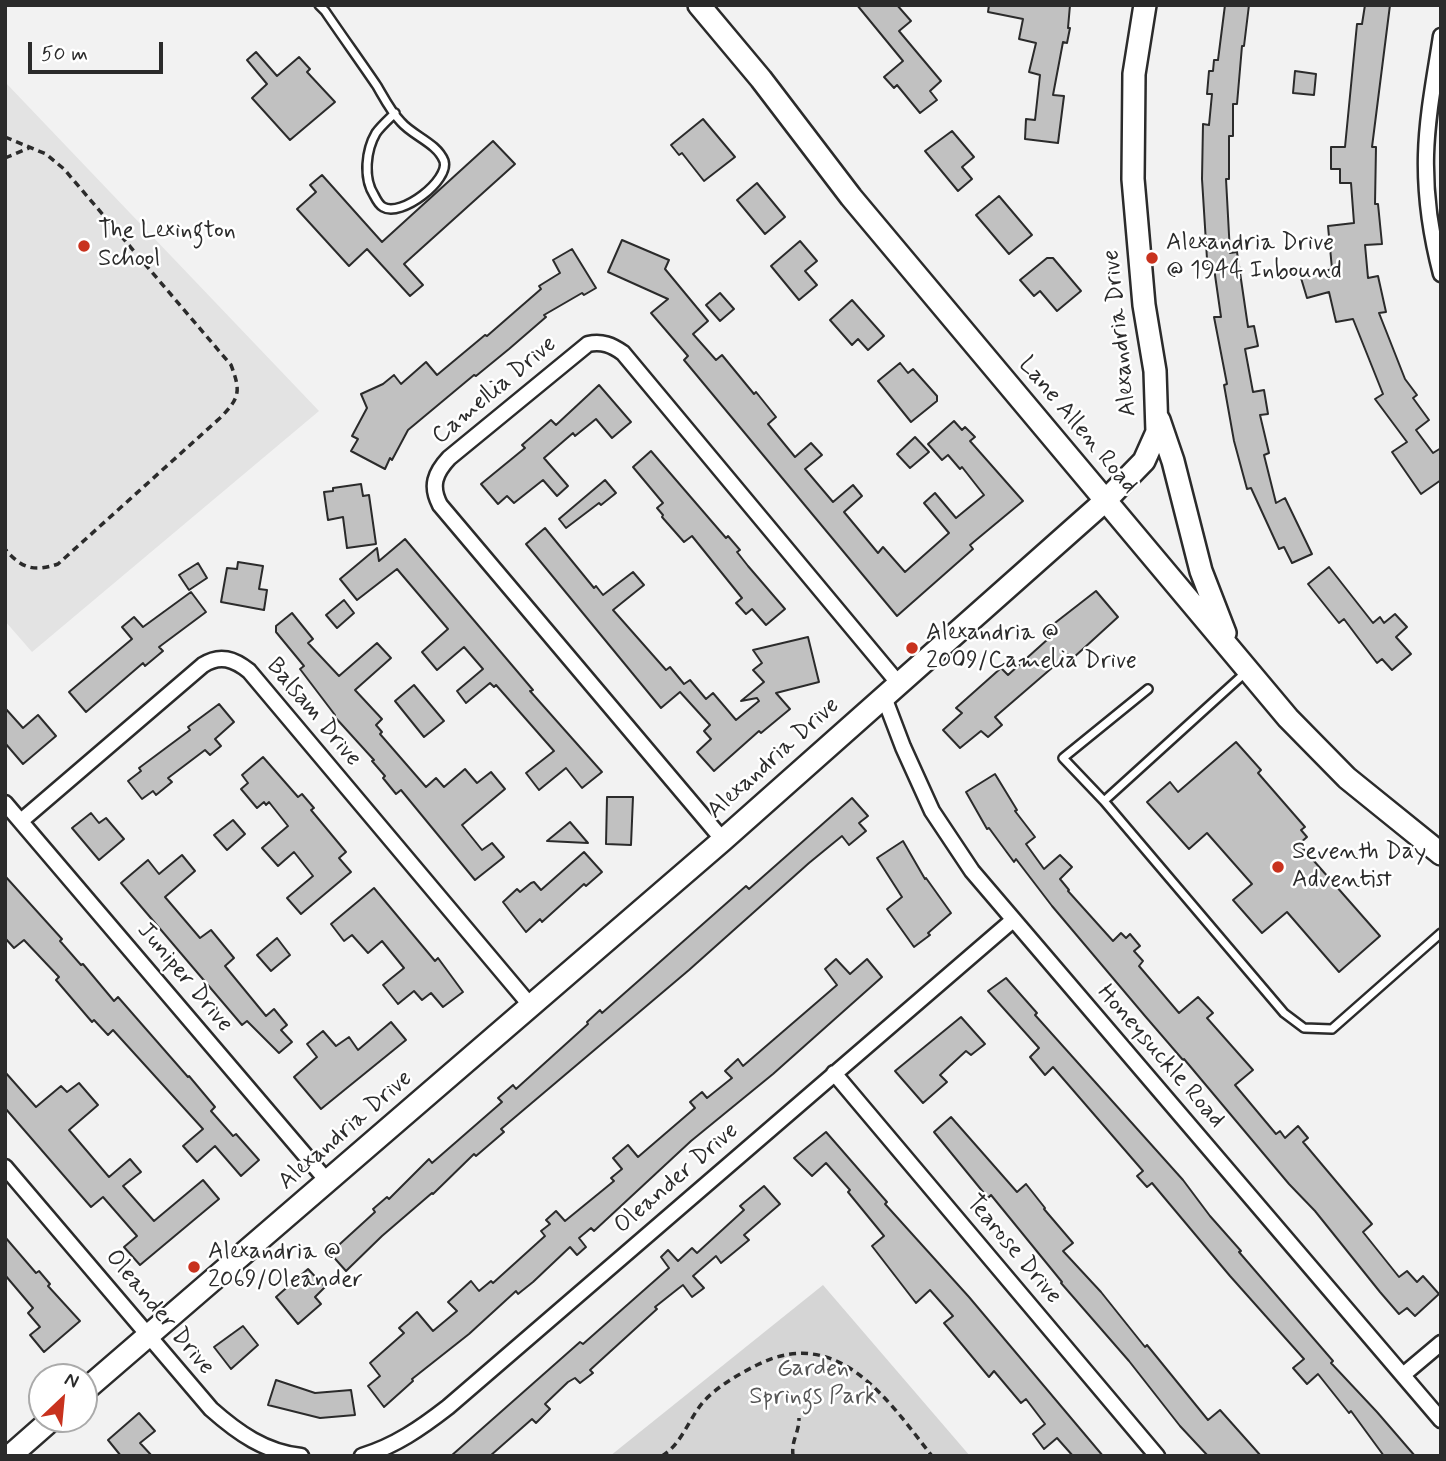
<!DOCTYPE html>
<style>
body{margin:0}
#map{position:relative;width:1446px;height:1461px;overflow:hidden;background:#f2f2f2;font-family:Mynerve,sans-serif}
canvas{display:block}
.frame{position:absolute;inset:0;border:7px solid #2b2b2b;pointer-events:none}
.north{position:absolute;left:28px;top:1363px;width:70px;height:70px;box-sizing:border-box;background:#fff;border:2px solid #aaa;border-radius:50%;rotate:26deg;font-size:19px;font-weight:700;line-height:28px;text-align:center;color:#2b2b2b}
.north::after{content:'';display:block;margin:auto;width:24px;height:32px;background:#c8321e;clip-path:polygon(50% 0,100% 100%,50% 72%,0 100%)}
.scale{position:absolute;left:28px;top:42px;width:135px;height:32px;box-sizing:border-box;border:4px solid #2b2b2b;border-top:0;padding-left:9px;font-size:21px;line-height:24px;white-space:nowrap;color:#2b2b2b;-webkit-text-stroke:5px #fff;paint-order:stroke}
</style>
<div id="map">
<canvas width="1446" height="1461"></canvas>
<div class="frame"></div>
<div class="north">N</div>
<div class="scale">50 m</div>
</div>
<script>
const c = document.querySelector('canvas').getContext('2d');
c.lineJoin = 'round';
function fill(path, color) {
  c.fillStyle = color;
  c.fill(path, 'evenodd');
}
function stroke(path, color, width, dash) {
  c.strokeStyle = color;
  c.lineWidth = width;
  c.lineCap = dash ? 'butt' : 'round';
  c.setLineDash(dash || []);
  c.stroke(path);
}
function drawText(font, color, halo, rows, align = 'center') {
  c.font = font + ' Mynerve,sans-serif';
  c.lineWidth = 5;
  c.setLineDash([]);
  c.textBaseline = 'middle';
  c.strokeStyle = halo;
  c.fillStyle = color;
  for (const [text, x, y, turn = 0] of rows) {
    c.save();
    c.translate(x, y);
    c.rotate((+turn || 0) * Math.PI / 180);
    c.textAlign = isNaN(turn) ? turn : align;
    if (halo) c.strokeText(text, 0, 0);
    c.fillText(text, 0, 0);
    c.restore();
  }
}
fill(new Path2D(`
 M5 82 319 411 32 652 5 621Z`), '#e3e3e3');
fill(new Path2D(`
 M823 1285 970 1456H610Z`), '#d5d5d5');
const building = new Path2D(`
 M857 5H897L911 21 899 31 941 81 930 91 937 100 920 113 897 85 894 88 884 77 903 61Z
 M989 5H1070L1068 28H1070L1067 43 1063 42 1053 95 1064 96 1058 143 1025 139 1026 119 1035 120 1040 75 1029 72 1036 43 1019 39 1023 19 988 12Z
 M1225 5H1249L1244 46H1242L1237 104H1233V136H1229V179H1226L1230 253 1237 252 1248 327 1254 326 1258 346 1245 349 1253 392 1264 390 1268 414 1260 415 1269 453 1264 455 1276 503 1285 498 1312 554 1292 563 1284 547 1279 549 1251 488 1247 489 1234 441 1224 385 1227 384 1214 317H1221L1214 268 1208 269 1207 259 1202 179 1203 124 1209 125 1212 94H1207L1209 71H1213L1214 60H1218Z
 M1365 5H1390L1372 147H1376L1375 204H1378L1382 244 1365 245 1368 278 1378 276 1386 312 1379 313 1405 379 1417 395 1413 398 1429 420 1416 430 1433 453 1441 448V480L1421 494 1392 452 1407 442 1375 399 1383 394 1353 319 1336 322 1329 292 1307 298 1301 278 1332 269 1328 226 1354 223 1351 183H1340V169H1331V147H1345L1357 24H1362Z
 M256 52 277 76 299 57 310 69 307 72 335 102 290 140 252 98 267 84 247 60Z
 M1295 71 1316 74 1314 95 1293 93Z
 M703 119 735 157 704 181 682 153 679 155 671 145Z
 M952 131 974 157 962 167 972 179 958 191 925 151Z
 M493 141 515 164 404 264 423 285 410 296 367 249 349 266 297 209 316 192 310 185 322 175 382 242Z
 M757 183 785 217 765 234 737 200Z
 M999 196 1032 235 1009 254 976 215Z
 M622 240 669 260 665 269 708 321 693 334 716 360 722 355 754 394 756 392 776 417 768 424 795 457 811 443 822 455 805 469 833 502 853 485 862 496 844 512 878 553 883 547 905 572 949 533 924 503 935 493 956 518 984 495 962 467 960 469 948 455 942 460 928 444 954 421 962 430 965 427 975 437 970 441 1023 501 970 545 973 549 897 616 684 360 688 356 651 313 668 299 608 272Z
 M800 241 817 261 805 271 817 285 799 300 771 266Z
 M572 249 596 288 584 295 582 293 544 315 546 317 509 349 476 376 474 375 408 430 392 460 390 458 385 469 351 451 358 439 352 436 367 408 361 394 383 384 394 375 401 384 426 362 437 375 485 335 487 336 541 289 539 286 560 273 553 260Z
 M1047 258H1053L1081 291 1057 311 1040 291 1034 296 1020 280Z
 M720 293 734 309 720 321 706 305Z
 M852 300 884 336 868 350 858 339 852 345 830 320Z
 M900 363 908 373 913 369 937 396V401L911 422 878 381Z
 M599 385 631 422 612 438 596 419 575 436 573 433 544 458 568 486 557 496 543 480 514 503 507 496 498 504 481 484 525 448 522 445 551 420 556 425Z
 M915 437 929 452 910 468 897 454Z
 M651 451 726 538 728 536 740 550 737 552 748 566 785 609 766 625 752 609 746 614 736 603 742 598 692 536 684 542 662 517 663 515 657 508 663 503 633 467Z
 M605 480 616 493 601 505 599 503 566 528 559 519Z
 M361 484 363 496 369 495 376 544 347 548 343 517 328 520 324 492 333 491V488Z
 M545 528 594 588 596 586 603 595 633 572 644 585 613 610 666 670 670 667 684 684 690 680 706 699 713 693 736 720 759 701 757 698 741 701 764 682 753 670 762 663 753 650 808 637 819 682 776 693 790 709 761 733 759 731 714 771 697 752 711 739 704 731 710 725 680 692 661 708 526 544Z
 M405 539 533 690 530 691 602 772 582 788 566 768 539 790 526 773 554 751 496 685 494 687 490 683 466 703 457 691 483 669 464 647 437 670 422 652 448 629 397 569 357 600 340 579 377 548 379 561Z
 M238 562 263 566 259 589 267 590 264 610 221 602 227 568 237 569Z
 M198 563 207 578 189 590 179 575Z
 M1329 567 1373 623 1380 617 1384 623 1395 614 1407 627 1396 637 1411 654 1392 670 1382 659 1377 663 1344 619 1339 623 1308 584Z
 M1096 591 1118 617 1072 659 1068 654 995 717 1002 725 988 737 981 731 960 748 943 730 962 713 956 708 1001 668 1008 675 1048 639 1042 633Z
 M191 592 206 612 159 647 163 651 145 666 143 663 86 712 69 692 132 639 122 627 134 617 143 627Z
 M344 600 354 613 337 628 326 615Z
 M292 613 313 639 308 643 339 676 377 643 391 658 355 690 382 719 376 725 382 732 380 734 426 787 436 778 444 787 465 769 477 783 491 772 505 789 462 825 482 850 492 843 504 857 475 880 401 790 396 794 383 778 385 776 372 761 374 760 334 716 335 715 300 669 304 666 276 632V626Z
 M414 685 444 721 424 737 395 701Z
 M219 704 234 722 215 739 221 746 210 755 205 750 168 778 172 782 156 795 153 791 142 799 128 781 141 771 139 768 190 730 188 727Z
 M5 708 23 728 38 715 56 736 23 764 5 743Z
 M1236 742 1261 770 1258 773 1305 827 1301 830 1307 837 1299 844 1380 936 1339 972 1287 912 1262 933 1233 900 1252 884 1207 833 1189 849 1147 802 1170 782 1178 792Z
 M263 757 298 797 302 794 314 808 311 810 346 852 339 858 351 872 301 914 287 898 313 876 294 852 278 866 262 848 288 826 269 802 266 805 264 802 257 808 241 789 248 783 242 775Z
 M995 774 1017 810 1015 811 1035 837 1026 844 1044 869 1060 855 1072 867 1060 879 1069 890 1068 891 1113 941 1121 933 1126 938 1130 934 1140 946 1134 951 1143 961 1139 966 1179 1013 1198 997 1213 1013 1207 1018 1253 1070 1235 1085 1276 1134 1280 1131 1285 1138 1298 1126 1308 1138 1303 1142 1372 1224 1363 1232 1399 1277 1407 1271 1417 1282 1423 1276 1439 1294 1415 1316 1407 1308 1399 1314 1380 1292 1315 1211 1289 1184 1184 1059 1183 1060 1145 1016 1052 906 1016 859 1014 862 989 828 987 829 966 792Z
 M607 797H633L631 845 606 844Z
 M852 798 868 816 859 823 866 831 849 845 842 836 809 863 689 970 501 1129 504 1132 476 1156 474 1154 433 1194 432 1193 382 1236 346 1271 330 1253 375 1212 373 1209 387 1197 389 1199 429 1159 432 1163 502 1102 498 1098 513 1085 516 1089 588 1024 587 1022 600 1010 602 1013 746 886 749 889Z
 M91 813 99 823 106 818 124 839 99 860 72 828Z
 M233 820 245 834 227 850 214 835Z
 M570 822 588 843 547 841Z
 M903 841 925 879 926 878 951 913 928 933 930 935 914 947 887 909 902 897 877 858Z
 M584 852 602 872 586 886 584 884 542 922 540 919 526 932 503 902 517 889 520 892 531 883 534 882 541 890Z
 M182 855 195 871 165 897 200 938 211 930 234 958 225 966 266 1016 274 1009 287 1025 281 1030 292 1042 279 1053 247 1021 242 1025 121 883 148 860 159 874Z
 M5 876 62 939 60 941 81 965 83 964 114 1001 118 997 188 1077 189 1076 215 1107 211 1111 233 1136 236 1134 259 1160 241 1176 215 1146 197 1162 183 1146 203 1129 113 1030 108 1035 94 1020 92 1022 56 980 59 977 24 940 14 948 5 938Z
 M374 888 435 961 438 958 463 992 443 1007 431 993 422 1000 414 991 398 1004 383 985 404 968 382 941 368 953 352 935 344 941 331 924Z
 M277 938 290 955 271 971 257 955Z
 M836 959 850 974 867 959 882 977 773 1074 691 1141 594 1231 591 1228 579 1238 586 1247 577 1255 570 1247 533 1282 518 1294 516 1291 469 1334 412 1379 413 1381 384 1407 368 1386 380 1376 370 1363 404 1333 399 1328 417 1312 433 1331 457 1311 448 1302 471 1281 479 1291 491 1281 493 1283 545 1236 541 1231 550 1224 546 1220 556 1211 565 1221 614 1181 611 1178 622 1169 613 1158 628 1145 638 1157 695 1108 690 1102 702 1092 707 1098 732 1078 725 1071 738 1059 743 1066 837 985 825 969Z
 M1006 978 1037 1013 1035 1015 1183 1180 1210 1216 1241 1251 1239 1252 1333 1361 1331 1363 1377 1412 1415 1456H1384L1351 1411 1349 1413 1318 1374 1307 1384 1293 1368 1304 1359 1230 1276 1152 1183 1147 1187 1137 1176 1143 1171 1053 1067 1045 1075 1030 1057 1039 1048 988 991Z
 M961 1017 985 1044 971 1055 966 1051 940 1075 947 1082 923 1103 895 1071Z
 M391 1022 406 1040 321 1109 294 1077 317 1057 307 1044 323 1031 336 1046 349 1037 358 1050Z
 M5 1072 36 1107 61 1086 67 1092 79 1083 98 1105 69 1130 109 1177 130 1159 141 1172 123 1186 154 1221 203 1180 219 1199 140 1265 124 1247 137 1236 103 1197 91 1207 5 1108Z
 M951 1117 1017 1192 1026 1184 1045 1208 1044 1209 1073 1243 1063 1251 1101 1292 1145 1347 1147 1345 1208 1420 1220 1410 1261 1456H1208L1180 1426 1129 1361 1061 1283 1062 1282 991 1195 988 1198 934 1132Z
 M826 1132 887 1202 885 1204 969 1297 1103 1456H1073L1057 1438 1044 1449 1033 1434 1045 1424 1026 1399 1021 1403 994 1371 989 1377 944 1323 953 1316 930 1290 916 1303 872 1246 884 1236 848 1192 850 1190 826 1163 812 1176 794 1158Z
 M764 1186 780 1204 744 1235 749 1240 721 1263 716 1256 693 1276 704 1288 692 1297 683 1285 679 1288 655 1307 657 1309 590 1370 593 1373 580 1383 575 1378 568 1382 545 1404 550 1409 536 1423 532 1419 490 1456H451L580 1342 583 1344 669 1268 661 1257 668 1250 678 1261 692 1248 697 1253 744 1210 740 1206Z
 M5 1237 36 1273 39 1271 50 1284 48 1286 80 1321 44 1352 30 1335 40 1327 28 1313 33 1308 5 1275Z
 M308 1269 325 1287 315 1297 321 1304 298 1324 276 1297Z
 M243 1326 258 1345 231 1369 214 1347Z
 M276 1380 315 1393 351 1390 355 1415 320 1418 268 1405Z
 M139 1413 155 1431 140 1443 152 1456H121L108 1440Z`);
fill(building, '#c1c1c1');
stroke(building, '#2b2b2b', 2);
const lane = new Path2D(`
 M319 5 325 11C342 36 360 61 377 86 384 98 391 112 401 122 413 136 437 143 444 161 450 180 401 218 383 207 379 205 376 199 374 195 363 178 366 150 376 133 381 126 389 119 395 113
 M1245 673 1104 801 1284 1013 1304 1028 1332 1029 1441 933
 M1104 801 1063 758 1148 689`);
const street = new Path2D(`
 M1441 36C1435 76 1427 115 1426 155 1425 195 1431 236 1441 274
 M884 697 903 747 932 811 972 871 1441 1420
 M5 803 328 1182
 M21 821 203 665C220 654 234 659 249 671L530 1005
 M723 840 440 505C430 486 435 473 449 458L588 344C602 341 612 345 623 353L899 684
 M834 1073 1157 1456
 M5 1167 211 1409C238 1433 265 1452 301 1456
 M1403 1375 1441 1343
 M362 1456C395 1446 421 1428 448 1407L1013 920`);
const secondary = new Path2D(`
 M699 5 761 79 851 197 1288 718 1347 778 1441 854
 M1159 420 1173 461 1201 571 1225 633
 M84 1391 723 840 1105 501 1144 461 1157 432 1155 371 1144 305 1133 179 1134 74 1145 5
 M10 1456 52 1419`);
stroke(lane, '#2b2b2b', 12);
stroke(street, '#2b2b2b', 19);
stroke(secondary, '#2b2b2b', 26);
stroke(new Path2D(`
 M5 137 46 154 64 169 231 365C241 391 240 398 220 418L58 564C34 572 22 569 5 549
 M5 158 29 148
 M662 1456C682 1444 689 1418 704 1401 718 1386 739 1374 757 1365 838 1324 888 1400 932 1456
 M793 1456C791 1440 799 1434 799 1418
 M798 1456H804`), '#2b2b2b', 3.5, [7, 5]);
stroke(lane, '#fff', 7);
stroke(street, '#fff', 14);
stroke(secondary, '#fff', 21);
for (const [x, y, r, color] of [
 [84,246,7,"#c8321e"],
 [1152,258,7,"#c8321e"],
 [912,648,7,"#c8321e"],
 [1278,867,7,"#c8321e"],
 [194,1267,7,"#c8321e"]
]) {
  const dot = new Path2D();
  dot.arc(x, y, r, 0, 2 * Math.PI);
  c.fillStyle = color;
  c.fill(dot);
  stroke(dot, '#fff', 2.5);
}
drawText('24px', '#2b2b2b', '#fff', [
 ["The Lexington",98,232],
 ["School",98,260],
 ["Alexandria Drive",1166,244],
 ["@ 1944 Inbound",1166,272],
 ["Alexandria @",926,634],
 ["2009/Camelia Drive",926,662],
 ["Seventh Day",1292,853],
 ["Adventist",1292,881],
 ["Alexandria @",208,1253],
 ["2069/Oleander",208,1281]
], 'left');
drawText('24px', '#2b2b2b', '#fff', [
 ["Alexandria Drive",1121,333,-96],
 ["Camellia Drive",495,391,-40],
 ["Lane Allen Road",1077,426,50],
 ["Balsam Drive",313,713,50],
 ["Alexandria Drive",774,759,-42],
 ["Juniper Drive",184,978,50],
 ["Honeysuckle Road",1160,1057,49],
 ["Alexandria Drive",346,1131,-41],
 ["Oleander Drive",677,1179,-41],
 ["Tearose Drive",1013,1250,50],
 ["Oleander Drive",159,1313,50]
]);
drawText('24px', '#565656', '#fff', [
 ["Garden",813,1370],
 ["Springs Park",813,1398]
]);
</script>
